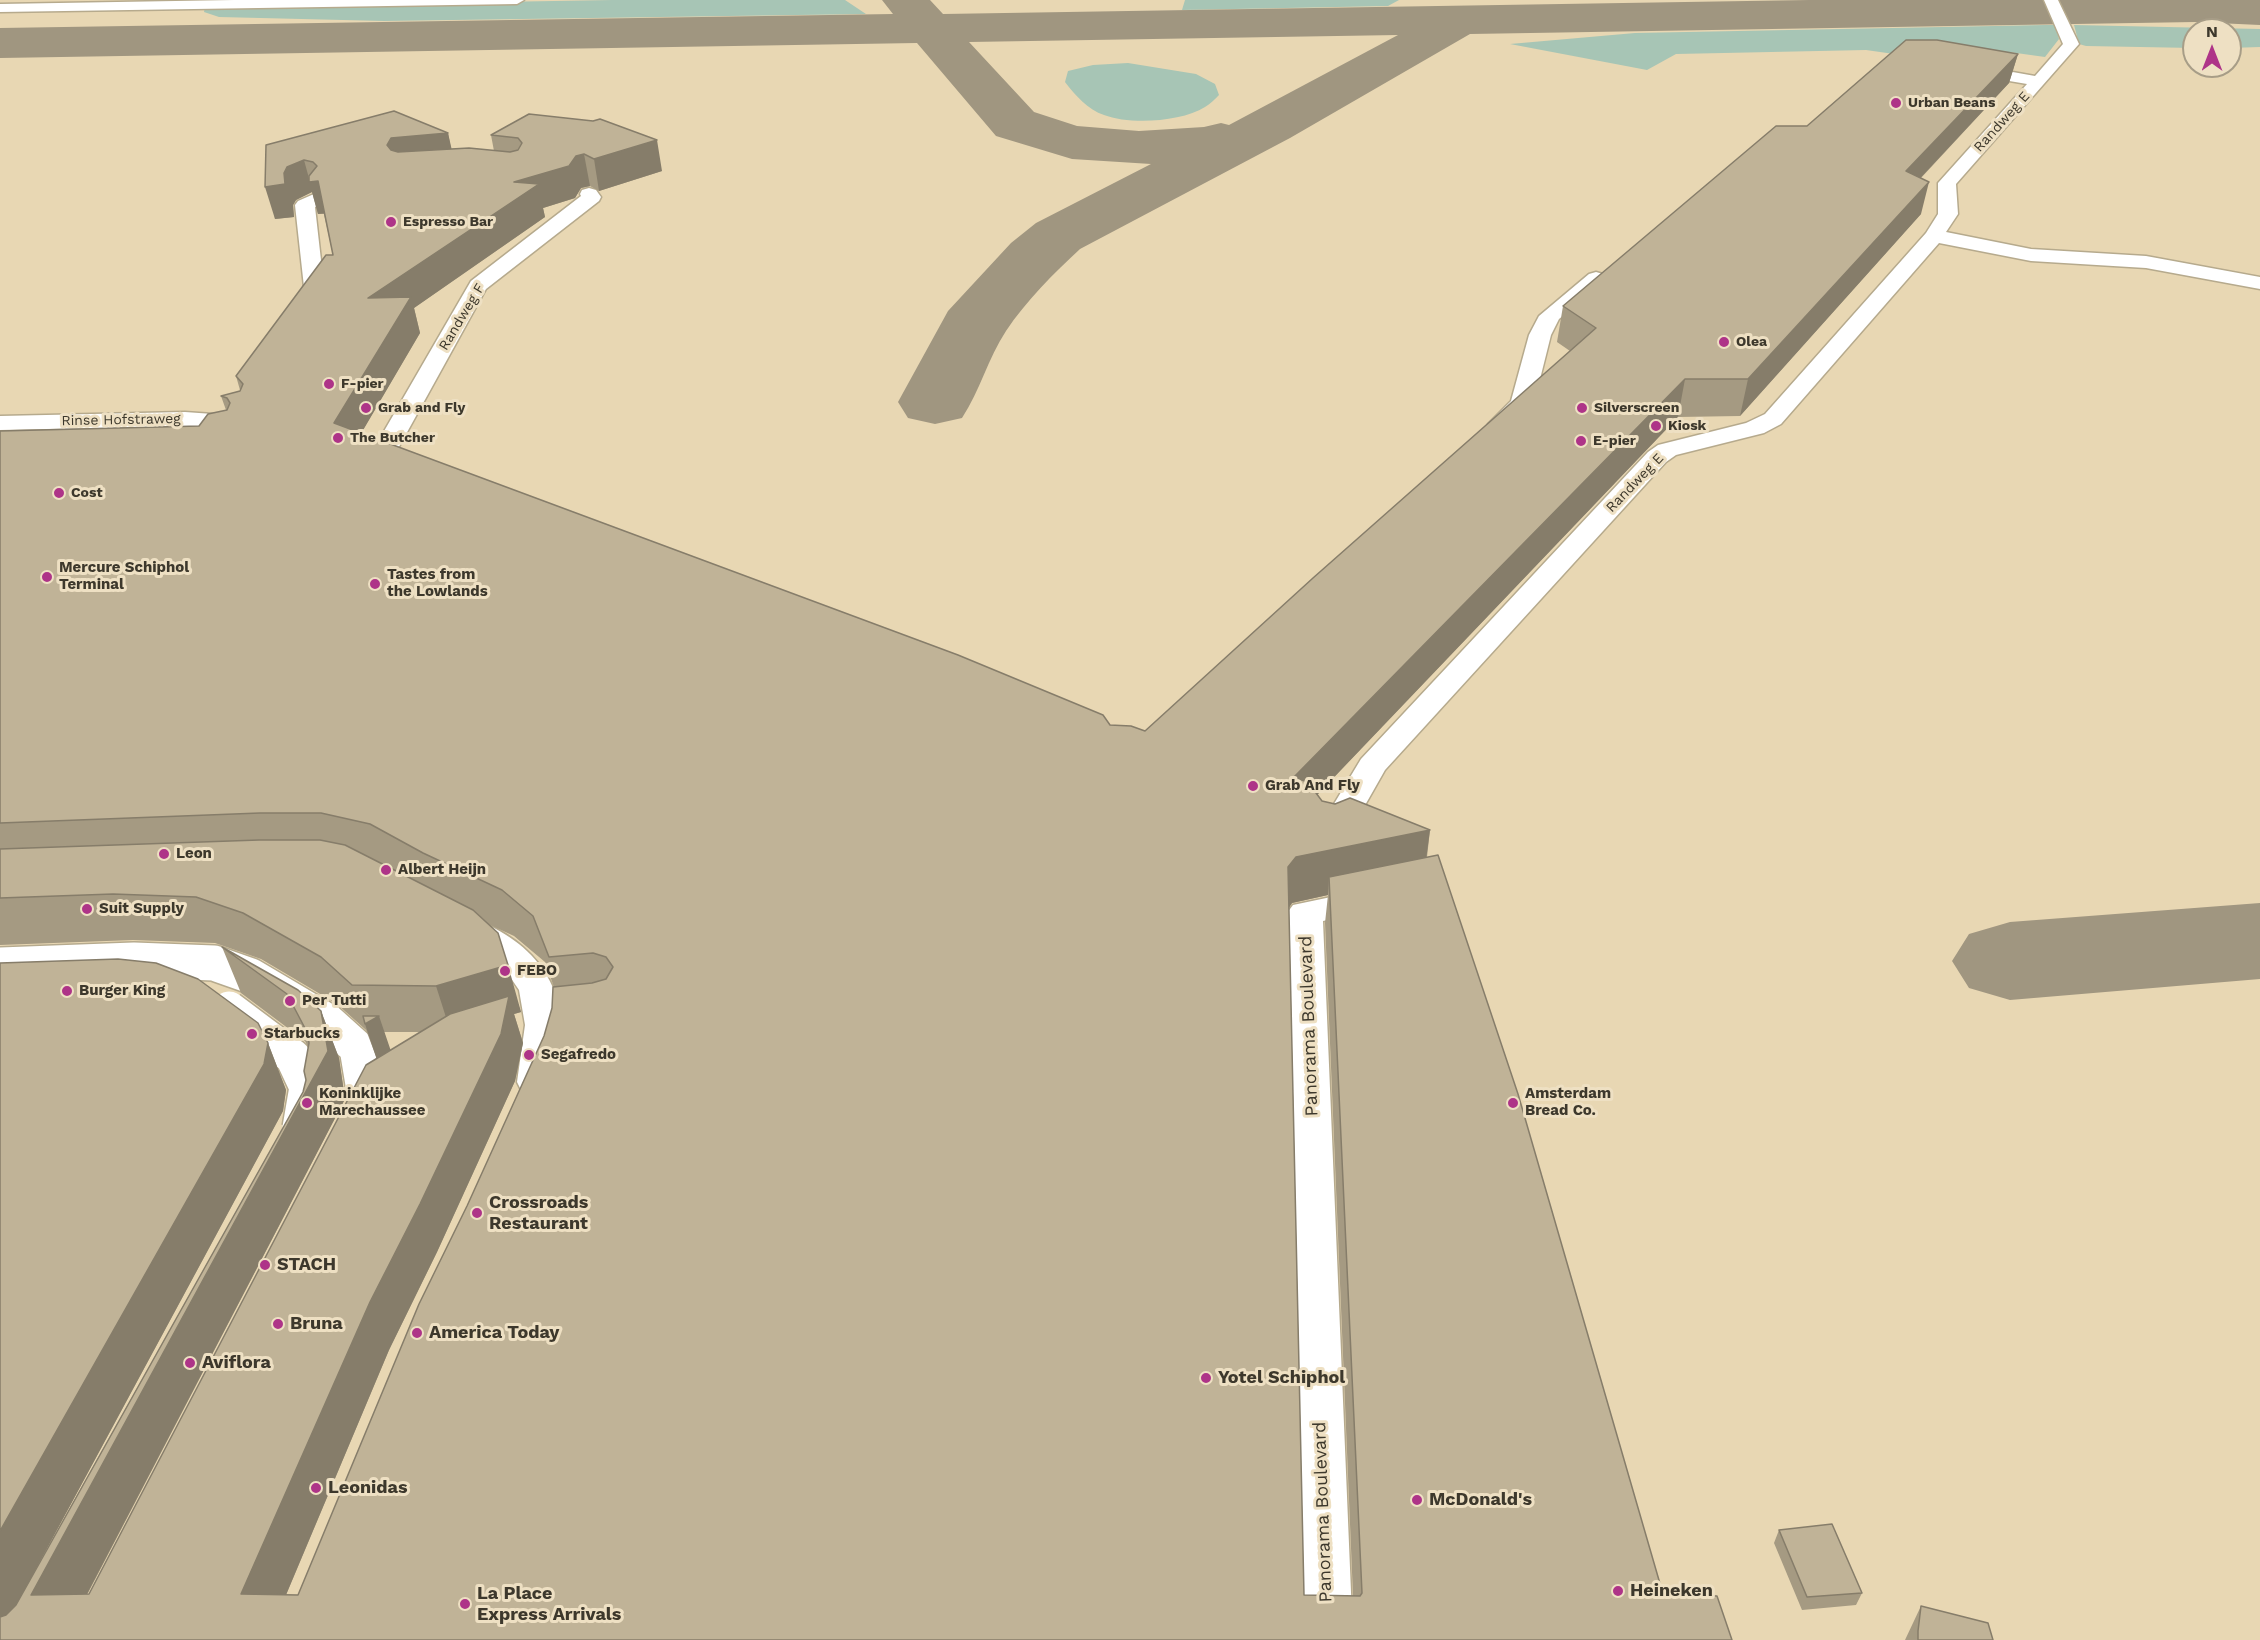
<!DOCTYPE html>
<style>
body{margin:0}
#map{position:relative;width:2260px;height:1640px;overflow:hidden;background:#eee0c3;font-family:"Work Sans",sans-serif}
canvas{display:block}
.north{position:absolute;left:2182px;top:18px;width:60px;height:60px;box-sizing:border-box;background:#eee0c3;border:2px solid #a79d87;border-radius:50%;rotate:0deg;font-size:16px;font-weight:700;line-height:24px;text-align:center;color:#3d382c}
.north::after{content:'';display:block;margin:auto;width:21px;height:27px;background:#ae3488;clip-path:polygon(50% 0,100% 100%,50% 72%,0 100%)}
</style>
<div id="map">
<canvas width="2260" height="1640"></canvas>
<div class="north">N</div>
</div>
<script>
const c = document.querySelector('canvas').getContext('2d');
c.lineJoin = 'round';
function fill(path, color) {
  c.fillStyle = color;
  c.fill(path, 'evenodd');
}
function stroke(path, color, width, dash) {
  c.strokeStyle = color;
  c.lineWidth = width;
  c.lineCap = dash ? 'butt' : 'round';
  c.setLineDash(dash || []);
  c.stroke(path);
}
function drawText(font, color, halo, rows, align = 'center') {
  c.font = font + ' "Work Sans",sans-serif';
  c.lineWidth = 6;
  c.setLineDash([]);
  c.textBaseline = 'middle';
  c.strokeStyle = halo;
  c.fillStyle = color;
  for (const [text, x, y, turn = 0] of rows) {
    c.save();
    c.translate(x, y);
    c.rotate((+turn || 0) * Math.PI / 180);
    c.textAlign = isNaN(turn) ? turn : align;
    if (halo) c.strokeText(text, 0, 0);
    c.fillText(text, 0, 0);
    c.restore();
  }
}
fill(new Path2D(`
 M0 0H2260V1640H0ZM2194 30H2230V66H2194Z`), '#e8d7b3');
fill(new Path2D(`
 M612 0H845L866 14 384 21 219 17 204 12 205 7Z
 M1185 0H1399L1388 6 1182 10Z
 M2046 25H2055L2059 39 2045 57 2009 52 1999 60 1908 56 1866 50 1676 54 1647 70 1510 44 1635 33Z
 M2074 25 2260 29V47L2230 48V30H2194V48L2086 46 2079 44Z
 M1128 63 1196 74 1215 84 1219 95C1215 99 1210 104 1205 107 1181 122 1130 125 1104 115 1088 110 1075 95 1065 82L1068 71 1093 65Z`), '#a7c5b5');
fill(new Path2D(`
 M882 0H930L943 14 1809 0H2260V25L2195 22 1470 34 1290 138 1080 249C1054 273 1026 301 1006 331 988 358 980 391 962 418L935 424 908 418 898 402 948 311 1011 243 1036 223 1151 164 1072 159 996 136 917 43 0 58V28L893 14ZM1398 35 1229 125 1221 123 1204 127 1139 131 1077 126 1034 112 969 42Z
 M2260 903V979L2010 1000 1969 988 1952 961 1969 934 2010 922Z`), '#a09680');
const minor = new Path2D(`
 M234 0H524L517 4 0 12V4Z
 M2044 0H2058L2079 44 1956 184 1958 214 1946 232 2031 249 2146 256 2260 277V289L2146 268 2031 261 1939 243 1781 424 1764 433 1676 455 1666 462 1385 770 1343 844 1331 847 1319 844 1314 837 1361 759 1648 452 1658 445 1746 423 1765 414 1926 233 1938 214V183L2027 84 1968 74 1960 69 1968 64 2035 76 2063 44Z
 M589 188 596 190 601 197 599 201 486 289 400 445 397 450 388 452 379 450 376 445 471 281 581 196 580 194 582 190Z
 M314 194 321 196 324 200 315 207 324 287 305 320 297 321 289 320 286 315 304 287 295 205 298 201Z
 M1596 272 1603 274 1606 278 1603 282 1559 319 1551 335 1534 403 1530 408 1509 429 1500 431 1491 429 1488 424 1511 401 1529 335 1539 316 1589 274Z
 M185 412 241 416 250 418 253 423 250 428 241 430 185 426 0 430V416Z
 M1369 889 1381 892 1386 900 1381 908 1323 921 1353 1640H1301L1287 913 1293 905Z
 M463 916C524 933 570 981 561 1048 559 1063 558 1078 550 1092L536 1096 522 1092 517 1082 525 1025 519 990 504 968 483 952 450 936 445 928 450 920Z`);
stroke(minor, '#b6aa8d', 3);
fill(minor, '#fff');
const majorBridge = new Path2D(`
 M0 965 134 960 214 963 251 976 327 1021 357 1048 366 1102
 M229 1009 293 1057 307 1087 300 1128`);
stroke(majorBridge, '#b6aa8d', 38, []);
stroke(majorBridge, '#fff', 35);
fill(new Path2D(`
 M2018 54 2009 83 1921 178V214L1740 416 1678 417 1318 794V796L1322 801 1430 830 1427 857 1663 1594 0 1640 268 1043 286 1090 283 1111 38 1565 303 1092 306 1080 308 1047 305 1041 241 993 222 947 321 1011 339 1058 345 1099 87 1595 89 1594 377 1059 366 1030 337 1004 261 959 215 943 133 940 0 945V431L199 426 226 410 221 396 240 391V390L236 376 333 255 324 214H318L312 192 296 200 293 205 294 217 275 219 266 145 448 133 451 149 494 151 491 135 529 114 662 171 599 191 590 186 581 188 575 198 543 208 545 217 414 308 420 333 361 433 1110 725 1145 731 1570 351 1557 342 1563 306 1807 126ZM1328 895 1325 923 1353 1596 1304 1595 1289 908 1292 903ZM488 924 514 936 545 962 554 987 552 1008 544 1036 467 1206 298 1595H286L389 1350 437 1252 515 1081 523 1043 514 1014 521 1012ZM384 1032H420L390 1051Z
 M1779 1530 1862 1593 1856 1605 1802 1610 1774 1543Z
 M1921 1606 1993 1640H1905Z`), '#a59a82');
fill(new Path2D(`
 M2018 54 2009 83 1897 203 1906 171Z
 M448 133 455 164 398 170 387 145 391 138Z
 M657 140 662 171 599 191 594 159Z
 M584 154 590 186 581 188 575 198 543 208 545 217 414 308 420 333 345 461 334 423 368 298 514 182 576 156Z
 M304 160 310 182 318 181 327 213 318 214 312 192 296 200 293 205 294 217 275 219 265 187 284 173 287 167Z
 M1929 182 1921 214 1740 416 1748 379Z
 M1685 379 1678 417 1318 794 1315 831 1294 777Z
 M1430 830 1424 875 1329 877 1328 895 1292 903 1285 913 1288 867 1296 857Z
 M508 965 521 1012 514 1014 523 1043 515 1081 437 1252 389 1350 267 1640 241 1594 451 1033 436 986Z
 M321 1011 339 1058 345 1099 63 1640 31 1595 328 1051Z
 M379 1016 395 1063 381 1072 365 1024Z
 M268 1043 286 1090 283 1111 4 1628 0 1640V1531Z`), '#867d6a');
const building = new Path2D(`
 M1906 40H1937L2018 54 1906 171 1929 182 1748 379H1685L1294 777 1318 786 1316 793 1322 801 1335 804 1350 798 1430 830 1296 857 1288 867 1304 1595 1360 1596 1362 1593 1329 877 1438 855 1518 1094 1663 1594 1717 1596 1732 1640H0V1617L6 1615 16 1605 303 1092 306 1080 304 1071 309 1043 307 1032 287 994 222 947 298 990 321 1011 328 1051 31 1595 89 1594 366 1065 450 1014 509 996 501 1034 420 1204 370 1302 241 1594 298 1595 419 1304 467 1206 544 1036 552 1008 553 987 592 983 606 979 613 967 606 957 593 953 549 957 533 916 502 890 423 853 370 824 321 813H260L0 823V431L199 426 208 414 227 410 230 403 227 398 221 396 240 391 243 384 236 376 326 255H333L318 181 309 182V176L317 166 313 162 304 160 287 167 284 173 285 184 265 187 266 145 394 111 448 133 391 138 387 145 391 150 398 152 469 148 510 152 518 150 522 143 518 138 491 135 529 114 593 121 600 119 657 140 594 159 584 154 576 156 569 166 514 182 539 184 368 298 411 297 334 423 958 655 1103 715 1110 725 1131 726 1145 731 1313 578 1596 328 1563 306 1776 126H1807Z
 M259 840H320L345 845 473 910 498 933 508 965 436 986 352 985 321 957 243 913 196 897 113 894 0 898V849Z
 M118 959 156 963 198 979 258 1023 268 1043 264 1064 0 1531V963Z
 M363 1016H379L365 1024Z
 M1832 1524 1862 1593 1807 1597 1779 1530Z
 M1921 1606 1988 1623 1993 1640H1918V1631Z`);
fill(building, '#c0b397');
stroke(building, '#867d6a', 1.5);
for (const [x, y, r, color] of [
 [1896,103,6,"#ae3488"],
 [391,222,6,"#ae3488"],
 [1724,342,6,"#ae3488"],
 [329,384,6,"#ae3488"],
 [366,408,6,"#ae3488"],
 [1582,408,6,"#ae3488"],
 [1656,426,6,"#ae3488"],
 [338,438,6,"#ae3488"],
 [1581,441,6,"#ae3488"],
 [59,493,6,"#ae3488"],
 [47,577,6,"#ae3488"],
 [375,584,6,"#ae3488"],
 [1253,786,6,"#ae3488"],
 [164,854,6,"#ae3488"],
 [386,870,6,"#ae3488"],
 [87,909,6,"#ae3488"],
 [505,971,6,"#ae3488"],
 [67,991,6,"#ae3488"],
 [290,1001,6,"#ae3488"],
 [252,1034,6,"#ae3488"],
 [529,1055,6,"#ae3488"],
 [307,1103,6,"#ae3488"],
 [1513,1103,6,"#ae3488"],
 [477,1213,6,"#ae3488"],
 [265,1265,6,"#ae3488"],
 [278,1324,6,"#ae3488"],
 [417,1333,6,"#ae3488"],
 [190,1363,6,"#ae3488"],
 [1206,1378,6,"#ae3488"],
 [316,1488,6,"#ae3488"],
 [1417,1500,6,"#ae3488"],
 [1618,1591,6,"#ae3488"],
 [465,1604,6,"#ae3488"]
]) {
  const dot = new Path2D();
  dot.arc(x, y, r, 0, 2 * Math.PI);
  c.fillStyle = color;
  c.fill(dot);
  stroke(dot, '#eee0c3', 2);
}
drawText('bold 14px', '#3d382c', '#eee0c3', [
 ["Urban Beans",1908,103],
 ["Espresso Bar",403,222],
 ["Olea",1736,342],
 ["F-pier",341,384],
 ["Grab and Fly",378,408],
 ["Silverscreen",1594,408],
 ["Kiosk",1668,426],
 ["The Butcher",350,438],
 ["E-pier",1593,441],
 ["Cost",71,493]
], 'left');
drawText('14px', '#3d382c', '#eee0c3', [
 ["Randweg E",2002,122,-48],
 ["Randweg F",462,317,-59],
 ["Rinse Hofstraweg",121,420,-1],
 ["Randweg E",1635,483,-46]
]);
drawText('bold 15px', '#3d382c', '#eee0c3', [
 ["Mercure Schiphol",59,568],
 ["Terminal",59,585],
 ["Tastes from",387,575],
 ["the Lowlands",387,592],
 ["Grab And Fly",1265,786],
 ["Leon",176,854],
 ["Albert Heijn",398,870],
 ["Suit Supply",99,909],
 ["FEBO",517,971],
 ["Burger King",79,991],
 ["Per Tutti",302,1001],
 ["Starbucks",264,1034],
 ["Segafredo",541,1055],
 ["Koninklijke",319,1094],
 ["Marechaussee",319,1111],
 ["Amsterdam",1525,1094],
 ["Bread Co.",1525,1111]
], 'left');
drawText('18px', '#3d382c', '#eee0c3', [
 ["Panorama Boulevard",1309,1026,-92],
 ["Panorama Boulevard",1323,1512,-92]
]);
drawText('bold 18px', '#3d382c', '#eee0c3', [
 ["Crossroads",489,1203],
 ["Restaurant",489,1224],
 ["STACH",277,1265],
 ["Bruna",290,1324],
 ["America Today",429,1333],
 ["Aviflora",202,1363],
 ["Yotel Schiphol",1218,1378],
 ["Leonidas",328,1488],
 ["McDonald's",1429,1500],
 ["Heineken",1630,1591],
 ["La Place",477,1594],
 ["Express Arrivals",477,1615]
], 'left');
</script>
